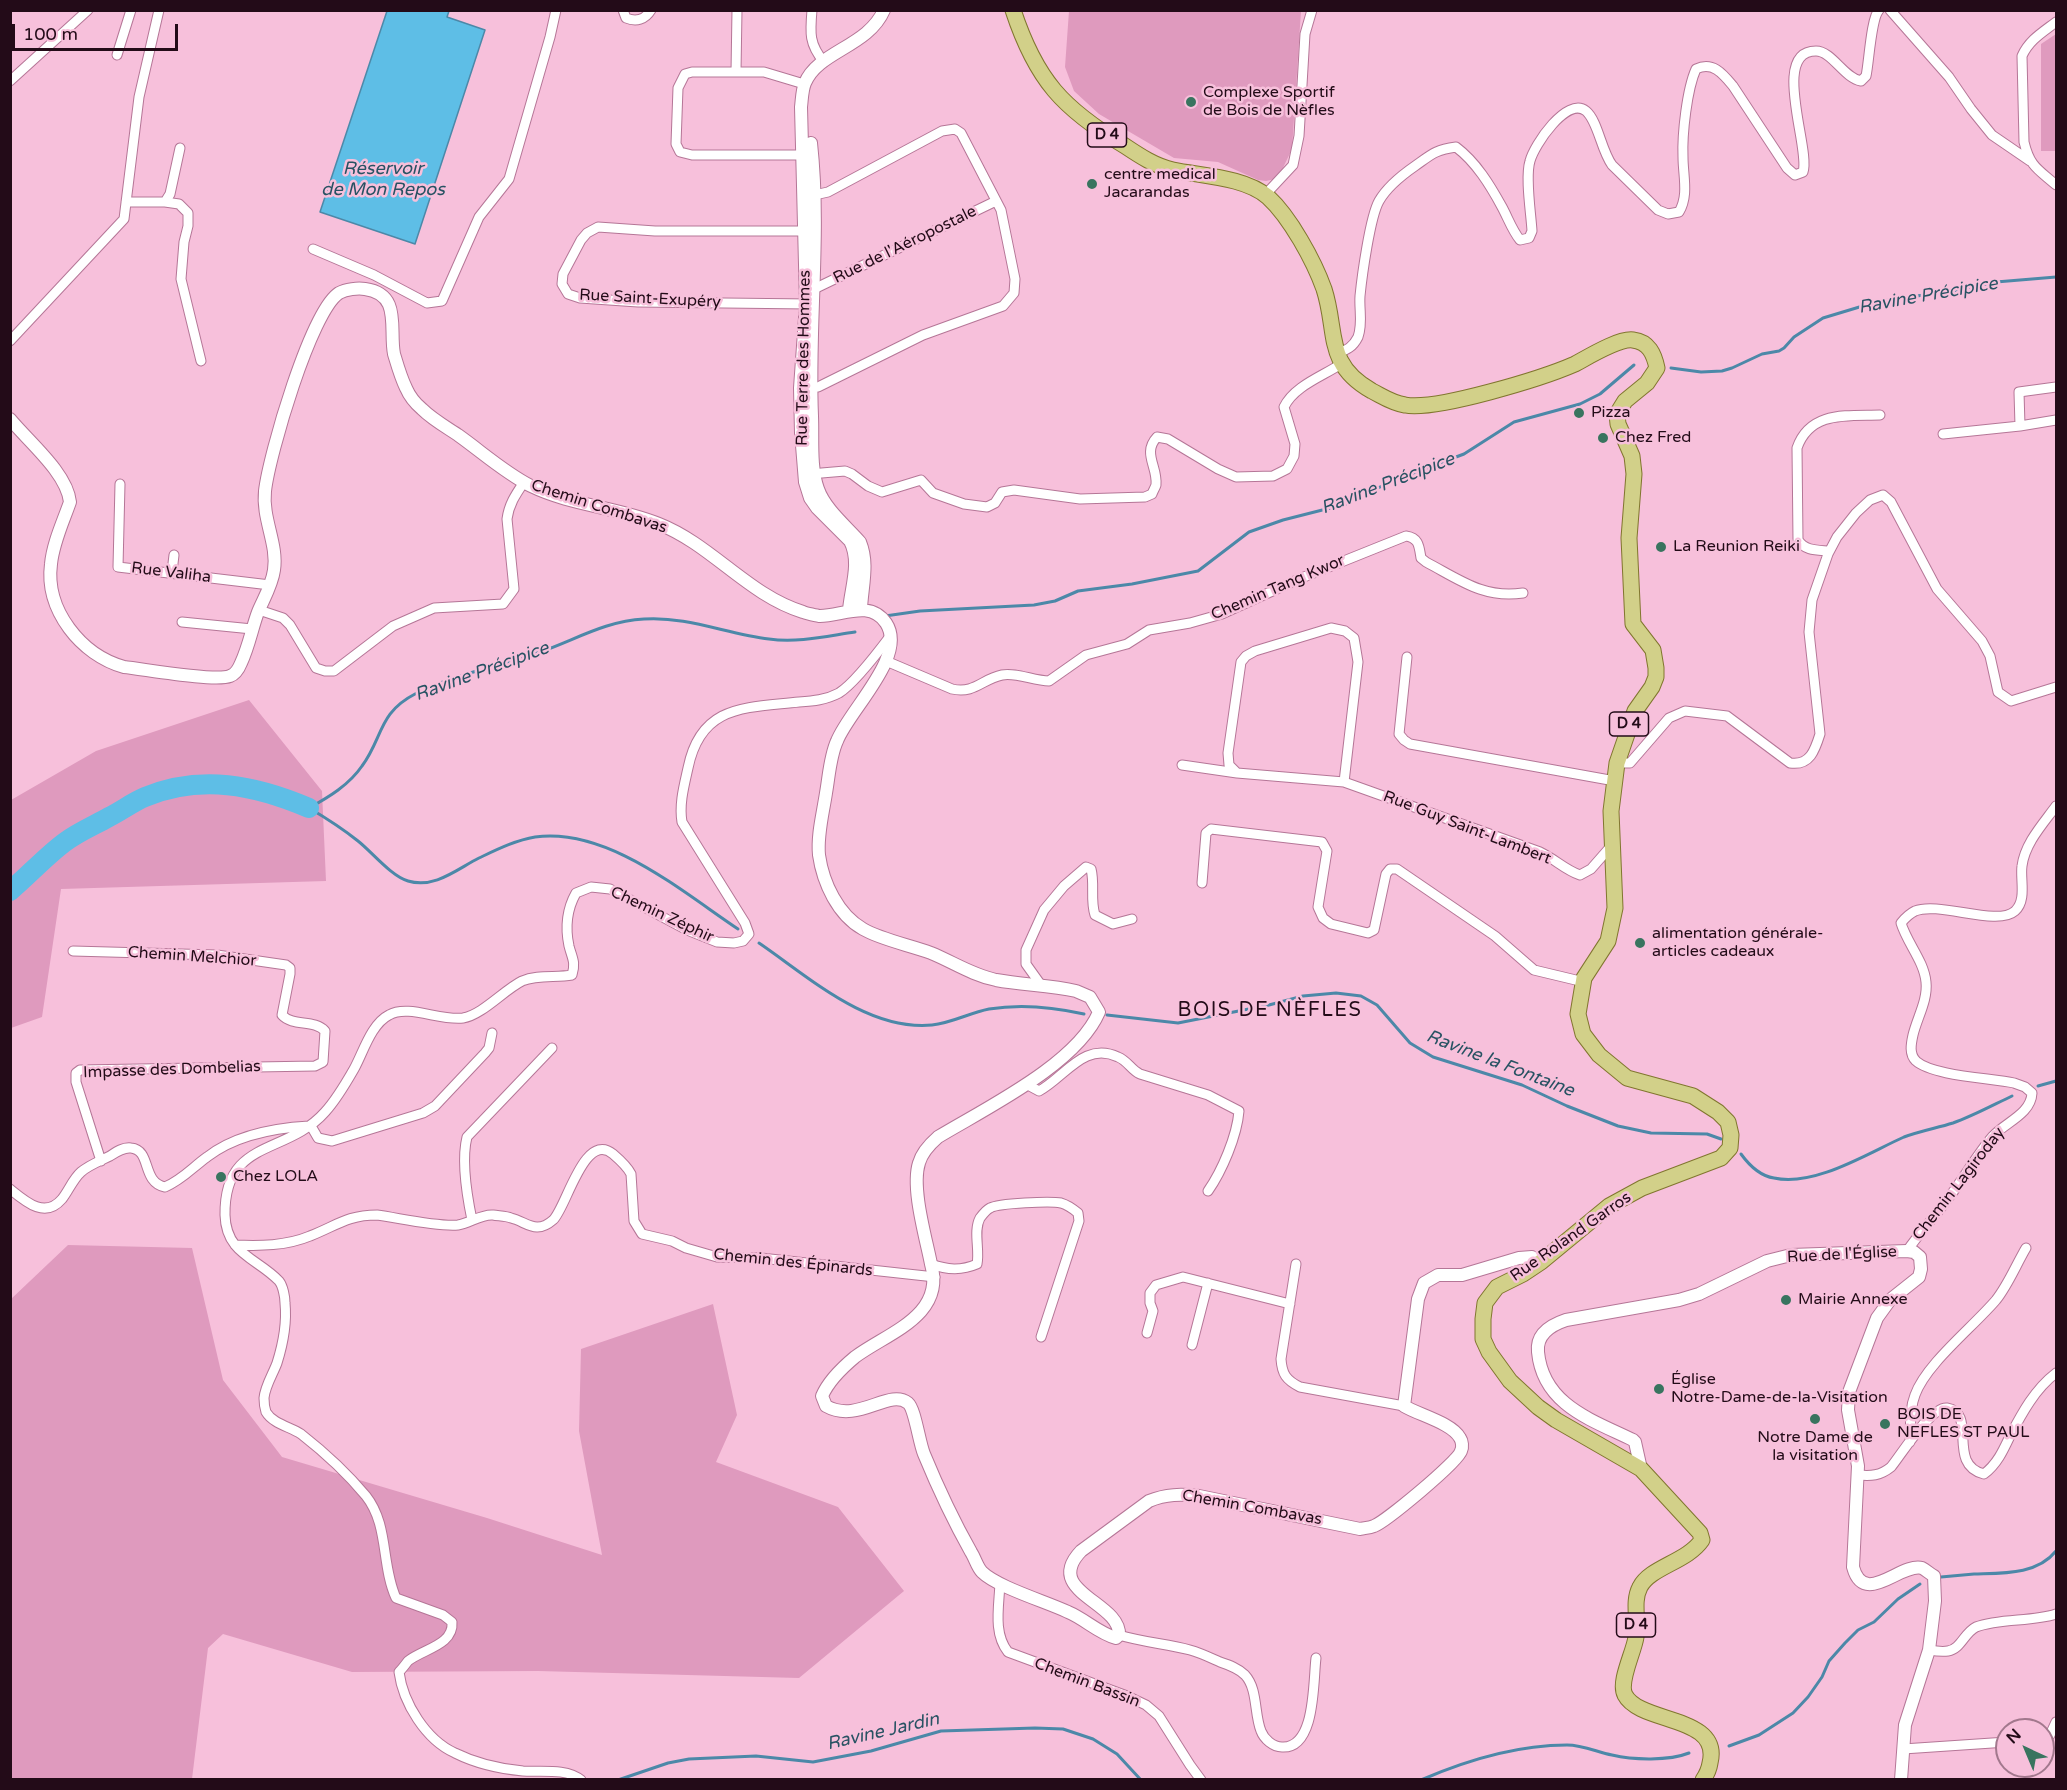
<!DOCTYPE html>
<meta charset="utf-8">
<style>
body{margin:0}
#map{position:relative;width:2067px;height:1790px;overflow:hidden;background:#f7c0db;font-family:"Varela Round",sans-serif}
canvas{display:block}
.frame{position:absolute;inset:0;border:12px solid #230b18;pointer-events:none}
.north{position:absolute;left:1995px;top:1718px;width:60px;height:60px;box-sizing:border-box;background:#f7c0db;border:2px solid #a2788d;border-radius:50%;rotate:316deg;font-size:16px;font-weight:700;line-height:24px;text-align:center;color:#230b18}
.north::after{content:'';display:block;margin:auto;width:21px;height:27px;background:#39745f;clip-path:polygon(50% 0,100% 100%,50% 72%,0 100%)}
.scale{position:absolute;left:12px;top:24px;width:166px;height:27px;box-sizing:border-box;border:3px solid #230b18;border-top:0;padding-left:8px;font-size:18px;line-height:21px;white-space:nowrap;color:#230b18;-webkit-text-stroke:4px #f7c0db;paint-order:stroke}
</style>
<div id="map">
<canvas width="2067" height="1790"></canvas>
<div class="frame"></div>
<div class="north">N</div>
<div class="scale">100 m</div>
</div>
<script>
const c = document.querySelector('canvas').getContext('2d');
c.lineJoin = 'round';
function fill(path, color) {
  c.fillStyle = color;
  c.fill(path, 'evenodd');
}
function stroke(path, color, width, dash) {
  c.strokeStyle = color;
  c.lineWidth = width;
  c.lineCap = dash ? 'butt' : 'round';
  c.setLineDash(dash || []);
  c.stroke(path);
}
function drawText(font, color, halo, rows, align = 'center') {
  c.font = font + ' "Varela Round",sans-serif';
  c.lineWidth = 5;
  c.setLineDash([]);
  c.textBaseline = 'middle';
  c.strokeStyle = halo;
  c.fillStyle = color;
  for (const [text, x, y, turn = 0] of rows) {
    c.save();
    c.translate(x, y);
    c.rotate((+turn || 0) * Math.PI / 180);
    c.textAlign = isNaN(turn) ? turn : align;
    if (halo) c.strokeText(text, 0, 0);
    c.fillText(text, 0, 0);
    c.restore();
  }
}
fill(new Path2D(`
 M1069 11H1301L1292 149 1281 172 1275 179 1266 181 1258 180 1218 162 1174 158 1099 114 1074 91 1065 67Z
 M2056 34V151H2041V44Z
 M249 700 322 791 326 881 61 889 42 1017 11 1028V800L96 751Z
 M68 1245 192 1248 223 1380 282 1457 487 1518 602 1555 579 1431 581 1349 713 1304 737 1415 716 1462 838 1507 904 1591 799 1678 538 1671 352 1672 223 1634 208 1648 192 1779H11L10 1300Z`), '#df9abe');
const water = new Path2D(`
 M387 11H449L447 17 485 30 415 244 320 212Z`);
fill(water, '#5ebee6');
stroke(water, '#4c88a8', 1.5);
stroke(new Path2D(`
 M1671 368 1701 372 1722 371 1732 368 1762 354 1779 351 1784 348 1794 337 1823 318 1876 302 1958 290 1996 282 2056 277
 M885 616 920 611 1034 605 1055 601 1078 591 1132 584 1198 571 1249 532 1283 520 1346 504 1392 481 1464 454 1514 422 1580 404 1600 394 1634 365
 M738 929C681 891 607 827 535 837 516 840 496 850 479 858 457 869 435 889 408 881 391 876 372 852 358 841 343 829 326 818 309 808 329 797 349 785 362 766 383 738 378 713 415 694 454 674 498 667 540 652 575 640 605 621 644 619 687 616 727 634 769 639 798 643 827 636 855 632
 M759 943C809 977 867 1031 932 1025 952 1023 969 1013 989 1009 1019 1004 1053 1007 1084 1014
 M1107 1015 1178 1023 1269 1005 1303 996 1336 993 1361 996 1377 1005 1410 1043 1433 1057 1522 1085 1567 1106 1618 1126 1651 1133 1707 1134 1721 1139
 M2038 1086 2056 1081
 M1741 1154C1749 1165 1760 1176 1774 1178 1815 1187 1868 1153 1904 1137 1920 1131 1937 1128 1953 1123 1973 1116 1993 1105 2012 1096
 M1941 1577C1952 1576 1963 1575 1974 1574 2002 1573 2037 1575 2056 1551
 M1729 1746 1759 1735 1793 1713 1808 1697 1822 1677 1829 1661 1845 1643 1858 1630 1874 1622 1898 1599 1920 1584
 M618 1780 668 1763 689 1759 756 1756 813 1762 871 1751 941 1731 1035 1728 1063 1729 1093 1739 1117 1754 1141 1780
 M1421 1780C1467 1760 1517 1745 1567 1745 1583 1745 1597 1752 1612 1755 1633 1760 1669 1761 1689 1753`), '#4c88a8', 3);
stroke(new Path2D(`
 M10 891C29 875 46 856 65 842 78 832 95 825 109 817 121 811 133 802 145 797 201 774 255 785 309 808`), '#5ebee6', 20);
const minor = new Path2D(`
 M623 10 626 18C636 22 645 20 651 10
 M812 10C810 33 809 44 824 62
 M1890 10 1949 77 1971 109 1992 135 2030 161
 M2056 22C2043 32 2029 40 2022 56L2024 142C2030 167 2038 169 2056 185
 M117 55 131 10
 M736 72 737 10
 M10 81 88 10
 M804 84 764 72H692L685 74 678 88 676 144 680 152 692 155H807
 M1265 195 1293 165 1299 136 1305 34 1312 10
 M126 202H165L179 204 188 213V226L184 242 181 279 201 361
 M165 202 170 194 180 148
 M805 231H655L598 227 587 233 581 240 563 274 562 284 568 294 580 298 638 302 810 304
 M313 249 374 275 427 303 442 301 479 217 509 179 550 37 556 10
 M814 289 996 201
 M10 341 124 219 139 97 159 10
 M1337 353C1347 350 1353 347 1358 337 1363 323 1359 310 1360 296 1362 276 1370 217 1379 201 1387 187 1402 175 1415 166 1432 154 1435 150 1456 147 1476 162 1490 185 1502 207 1508 218 1512 230 1520 240L1529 238 1532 231C1531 213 1525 177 1530 161 1534 145 1567 96 1586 111 1598 121 1601 150 1612 165L1658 210 1668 214 1679 212C1689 195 1683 176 1683 157 1682 134 1687 89 1696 69 1713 61 1723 74 1733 86L1787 168 1795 175 1803 172C1811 149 1770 51 1816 51 1832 51 1844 78 1861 81L1866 76C1869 63 1871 18 1879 10
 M806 388 818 387 923 335 1003 306 1014 293 1015 279 1001 210 961 133 955 129 942 131 828 192 819 194 814 192
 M2020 426 2019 392 2056 387
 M1943 434 2020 426 2056 420
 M810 474 845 471 852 474 868 486 882 492 921 480 933 493 964 504 987 507 995 503 1002 492 1014 490 1080 499 1145 497 1152 494C1153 491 1155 488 1156 485 1158 467 1142 453 1157 437L1168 439 1218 469 1236 477 1273 476 1287 469 1294 456 1295 444 1284 407C1294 386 1323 376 1341 364
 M120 484 118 567 270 585
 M1829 551C1817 550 1805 551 1798 540L1797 448C1810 411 1846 416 1880 415
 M172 572 174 555
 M259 610 283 618 290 625 316 668 325 671H334L393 626 434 608 503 604 514 589 507 519C509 504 516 494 524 482
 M182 622 252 629
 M1407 657 1399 734 1404 740 1410 744 1615 781
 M886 661 952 689C975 694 982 679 1002 675 1016 672 1034 681 1049 681L1086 655 1127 644 1149 630 1190 623 1222 614 1299 579 1406 536C1419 538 1419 546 1421 558L1426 562C1460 580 1484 599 1523 593
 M1617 763H1630L1669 718 1685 711 1727 716 1790 763C1810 766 1815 750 1820 734L1809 632 1812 600 1828 554 1837 537 1856 513 1870 500 1883 495 1891 502 1937 589 1982 641 1990 656 1998 692 2011 701 2056 687
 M1182 765 1237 773
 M1344 782 1358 662 1354 638 1345 631 1331 628 1255 651 1246 656 1241 662 1228 753 1229 765 1237 773 1344 782 1540 852C1555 859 1565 870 1580 875L1591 869 1612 845
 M1202 883 1206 833 1211 829 1322 842 1327 851 1318 907 1323 918 1331 924 1368 933 1374 930 1386 874 1390 869H1397L1495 936 1534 970 1584 982
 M73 951 217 955 286 965 290 968V974L282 1015C293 1027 314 1019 325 1031L323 1062 315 1066 80 1070 76 1073V1082L101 1161
 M1041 985 1026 964V950L1044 910 1064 886 1086 867 1091 869C1095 884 1090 900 1095 915L1113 924 1132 919
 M1026 1084 1039 1091C1065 1077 1084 1041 1118 1057 1128 1061 1131 1070 1140 1074L1208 1095 1239 1111C1237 1136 1222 1171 1208 1191
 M311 1126 318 1138 332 1141 423 1113 435 1106 485 1053 489 1048 492 1033
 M10 1189C26 1202 45 1219 62 1199 69 1190 73 1179 81 1172 89 1165 100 1161 110 1156 116 1152 123 1147 131 1148 152 1150 141 1182 165 1187 182 1180 193 1167 207 1157 234 1136 274 1128 309 1126
 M472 1220C467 1196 461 1161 467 1137L552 1048
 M235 1245C260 1246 286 1246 310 1236 336 1226 347 1215 377 1215 399 1218 437 1227 458 1225 470 1223 481 1214 493 1215 499 1216 506 1216 511 1218 527 1222 536 1235 553 1220 566 1209 584 1130 613 1154 620 1160 627 1166 631 1174L634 1221 642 1234 672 1241 686 1248 717 1257 761 1258 935 1277
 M1907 1251C1919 1233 1934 1218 1947 1200 1962 1181 1978 1153 1993 1136 2006 1122 2031 1114 2032 1093L2025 1087 2014 1083C1991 1078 1933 1076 1916 1061 1909 1054 1911 1044 1913 1035 1917 1018 1928 1000 1926 982 1924 961 1907 943 1901 923 1905 918 1909 914 1915 911 1939 901 1997 927 2015 911 2027 900 2020 879 2022 866 2025 843 2043 824 2056 806
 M931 1264C947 1270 961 1271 977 1264 980 1250 973 1231 980 1218 983 1214 986 1210 990 1208 999 1203 1051 1201 1061 1203 1068 1205 1072 1208 1078 1213L1079 1221 1041 1337
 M1296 1264 1281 1359C1282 1374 1286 1380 1300 1387L1404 1406
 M1147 1333 1153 1311 1150 1303V1293L1156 1285 1183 1277 1290 1304
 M1192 1345 1208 1283
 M1910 1442C1911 1427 1909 1410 1915 1395 1926 1364 1973 1327 1996 1300 2008 1285 2016 1265 2026 1248
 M1858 1475C1871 1476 1880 1476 1891 1467 1901 1455 1931 1406 1947 1408 1978 1413 1946 1465 1984 1474 1997 1464 2003 1451 2010 1436 2022 1413 2035 1389 2056 1373
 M1000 1583C999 1607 993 1633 1008 1652L1127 1696 1146 1705 1159 1716 1190 1765 1201 1780
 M1119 1635C1142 1642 1167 1644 1190 1650 1201 1653 1211 1658 1220 1662 1229 1665 1238 1668 1245 1675 1258 1689 1254 1714 1261 1731 1264 1739 1273 1747 1282 1747 1316 1749 1313 1681 1316 1658
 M1929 1650C1935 1651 1942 1652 1948 1651 1961 1649 1964 1633 1976 1627 2000 1618 2032 1622 2056 1614
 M2043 1739 2050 1735 2056 1722
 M1903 1749 2007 1742
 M581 1780C567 1768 541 1772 523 1771 501 1769 475 1763 455 1753 426 1740 403 1703 399 1672 402 1669 405 1665 408 1661 423 1649 454 1645 452 1622L443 1615 396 1598C381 1565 389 1525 366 1496 347 1473 324 1452 301 1434 291 1427 273 1424 266 1412 265 1409 264 1401 264 1398 265 1386 273 1374 277 1363 283 1344 287 1323 285 1303 285 1297 283 1286 279 1281 257 1258 226 1254 225 1215 224 1138 286 1156 325 1112 336 1100 346 1083 354 1069 363 1053 371 1024 389 1015 408 1004 440 1021 463 1018 482 1015 504 990 522 981 538 974 556 978 572 975 576 962 572 958 569 946 565 927 567 909 576 893L591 887 610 889 687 930 717 942 734 943 743 941 749 934 745 923 682 822C679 804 684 786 688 768 701 704 746 708 799 702 813 701 826 700 839 693 855 683 879 651 891 635`);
const tertiary = new Path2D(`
 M811 143C821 234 808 325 812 416 813 439 810 467 818 489 825 509 846 526 860 542 869 564 862 586 861 609
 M10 419C29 442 67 473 70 502 63 522 53 543 51 564 45 610 81 655 124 667 144 669 215 682 230 676 236 674 239 668 241 663 249 646 252 628 258 612 264 598 272 585 274 570 278 544 262 519 265 491 269 455 311 311 339 293 346 289 358 288 365 289 402 294 389 329 394 354 397 364 401 378 406 388 409 395 416 404 422 409 432 419 446 427 458 435 482 452 505 473 531 486 572 506 618 507 659 524 712 545 748 595 803 612 805 613 818 616 820 616 842 616 870 599 886 623 908 656 849 710 837 741 830 756 829 776 826 793 823 813 817 835 819 855 823 883 838 915 863 929 882 940 910 945 931 953 953 962 972 975 996 980 1023 985 1050 985 1076 991L1090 997 1099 1012C1077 1064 986 1108 938 1137 930 1144 922 1152 919 1163 911 1188 926 1238 931 1264 946 1316 887 1333 855 1357 843 1367 828 1382 822 1396L826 1406C858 1424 889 1388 908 1403 915 1409 919 1442 924 1454 938 1488 953 1520 971 1552 975 1558 977 1567 982 1572 997 1587 1047 1602 1068 1612 1085 1619 1098 1633 1116 1638L1119 1635C1121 1602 1042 1592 1081 1551L1149 1501C1166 1494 1181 1494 1199 1496L1360 1529C1364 1528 1369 1528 1374 1526 1385 1522 1458 1462 1461 1451 1463 1447 1462 1441 1460 1438 1452 1423 1419 1415 1404 1406L1418 1299 1424 1283 1438 1275H1462L1519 1258 1532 1257 1541 1262
 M849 610C851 587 861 562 850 541L817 508 810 498 805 482 801 433 800 388 806 304 801 107C802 99 802 90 805 83 818 51 868 47 884 10
 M1641 1469 1635 1442 1633 1440C1592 1420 1543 1405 1538 1352 1536 1334 1551 1325 1566 1320L1679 1300 1699 1294 1767 1261 1791 1255 1907 1251 1914 1252 1920 1257 1921 1269 1919 1277 1890 1300 1877 1318 1849 1392 1848 1410 1858 1466 1853 1567C1864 1608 1901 1562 1922 1568 1926 1570 1930 1574 1934 1576L1935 1601 1929 1650 1905 1725 1901 1780`);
const primary = new Path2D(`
 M1013 10C1036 80 1063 109 1125 146 1140 156 1155 166 1173 170 1202 176 1245 177 1268 197 1290 217 1314 261 1324 289 1338 332 1324 364 1372 391 1382 396 1392 403 1405 405 1436 411 1543 378 1575 364 1588 357 1619 338 1633 340 1649 342 1654 354 1657 368L1647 383 1625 401 1617 414 1618 424 1632 456 1634 474 1629 538 1633 624 1653 650 1656 668V677L1652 687 1635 711 1617 763 1611 811 1615 908 1608 941 1584 978 1578 1014 1583 1034 1599 1055 1627 1078 1693 1096 1718 1112 1728 1122 1731 1135 1730 1148 1721 1158 1642 1188 1609 1206 1541 1262 1523 1274 1497 1287 1485 1303 1483 1319V1339L1489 1352 1510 1381 1538 1407 1556 1420 1641 1469 1700 1533 1702 1540C1687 1562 1650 1567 1640 1587 1632 1602 1639 1621 1636 1637 1634 1652 1618 1682 1625 1695 1640 1724 1722 1715 1710 1763 1709 1770 1707 1774 1703 1780`);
stroke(minor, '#b57697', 11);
stroke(tertiary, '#b57697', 14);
stroke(primary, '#81762f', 17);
stroke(minor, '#fff', 9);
stroke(tertiary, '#fff', 12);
stroke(primary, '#d2d089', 15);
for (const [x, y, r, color] of [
 [1191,102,6,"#39745f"],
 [1092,184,6,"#39745f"],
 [1579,413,6,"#39745f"],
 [1603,438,6,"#39745f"],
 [1661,547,6,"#39745f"],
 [1640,943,6,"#39745f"],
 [221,1177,6,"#39745f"],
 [1786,1300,6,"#39745f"],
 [1659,1389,6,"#39745f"],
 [1815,1419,6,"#39745f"],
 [1885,1424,6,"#39745f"]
]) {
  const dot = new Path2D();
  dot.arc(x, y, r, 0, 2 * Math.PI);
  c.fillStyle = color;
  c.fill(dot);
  stroke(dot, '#f7c0db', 2);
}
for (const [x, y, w] of [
 [1107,135,39],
 [1629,724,39],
 [1636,1625,39]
]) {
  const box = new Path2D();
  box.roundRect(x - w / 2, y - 12, w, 24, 4.5);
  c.fillStyle = '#f7c0db';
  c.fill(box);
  stroke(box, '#230b18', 1.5);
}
drawText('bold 15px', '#230b18', null, [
 ["D 4",1107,135],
 ["D 4",1629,724],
 ["D 4",1636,1625]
]);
drawText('16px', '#230b18', '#f7c0db', [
 ["Complexe Sportif",1203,93],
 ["de Bois de Nèfles",1203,111],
 ["centre medical",1104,175],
 ["Jacarandas",1104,193],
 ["Pizza",1591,413],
 ["Chez Fred",1615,438],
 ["La Reunion Reiki",1673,547],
 ["alimentation générale-",1652,934],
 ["articles cadeaux",1652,952],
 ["Chez LOLA",233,1177],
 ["Mairie Annexe",1798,1300],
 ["Église",1671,1380],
 ["Notre-Dame-de-la-Visitation",1671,1398],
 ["BOIS DE",1897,1415],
 ["NEFLES ST PAUL",1897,1433],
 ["Notre Dame de",1815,1438,"center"],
 ["la visitation",1815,1456,"center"]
], 'left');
drawText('16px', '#230b18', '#f7c0db', [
 ["Rue de l'Aéropostale",905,245,-26],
 ["Rue Saint-Exupéry",650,299,3],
 ["Rue Terre des Hommes",804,358,-89],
 ["Chemin Combavas",599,507,18],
 ["Rue Valiha",171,573,7],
 ["Chemin Tang Kwor",1278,588,-23],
 ["Rue Guy Saint-Lambert",1467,828,21],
 ["Chemin Zéphir",662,915,25],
 ["Chemin Melchior",192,957,4],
 ["Impasse des Dombelias",172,1070,-2],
 ["Chemin Lagiroday",1959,1184,-52],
 ["Rue Roland Garros",1571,1237,-35],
 ["Rue de l'Église",1842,1255,-3],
 ["Chemin des Épinards",793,1263,6],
 ["Chemin Combavas",1252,1508,10],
 ["Chemin Bassin",1087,1683,21]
]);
drawText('italic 18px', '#285263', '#f7c0db', [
 ["Réservoir",383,169],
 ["de Mon Repos",383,190],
 ["Ravine Précipice",1928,296,-10],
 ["Ravine Précipice",1388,484,-21],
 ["Ravine Précipice",482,672,-20],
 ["Ravine la Fontaine",1500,1064,21],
 ["Ravine Jardin",883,1732,-13]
]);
c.letterSpacing = '1.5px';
drawText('20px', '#230b18', '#f7c0db', [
 ["BOIS DE NÈFLES",1270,1011]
]);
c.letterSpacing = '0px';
</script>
